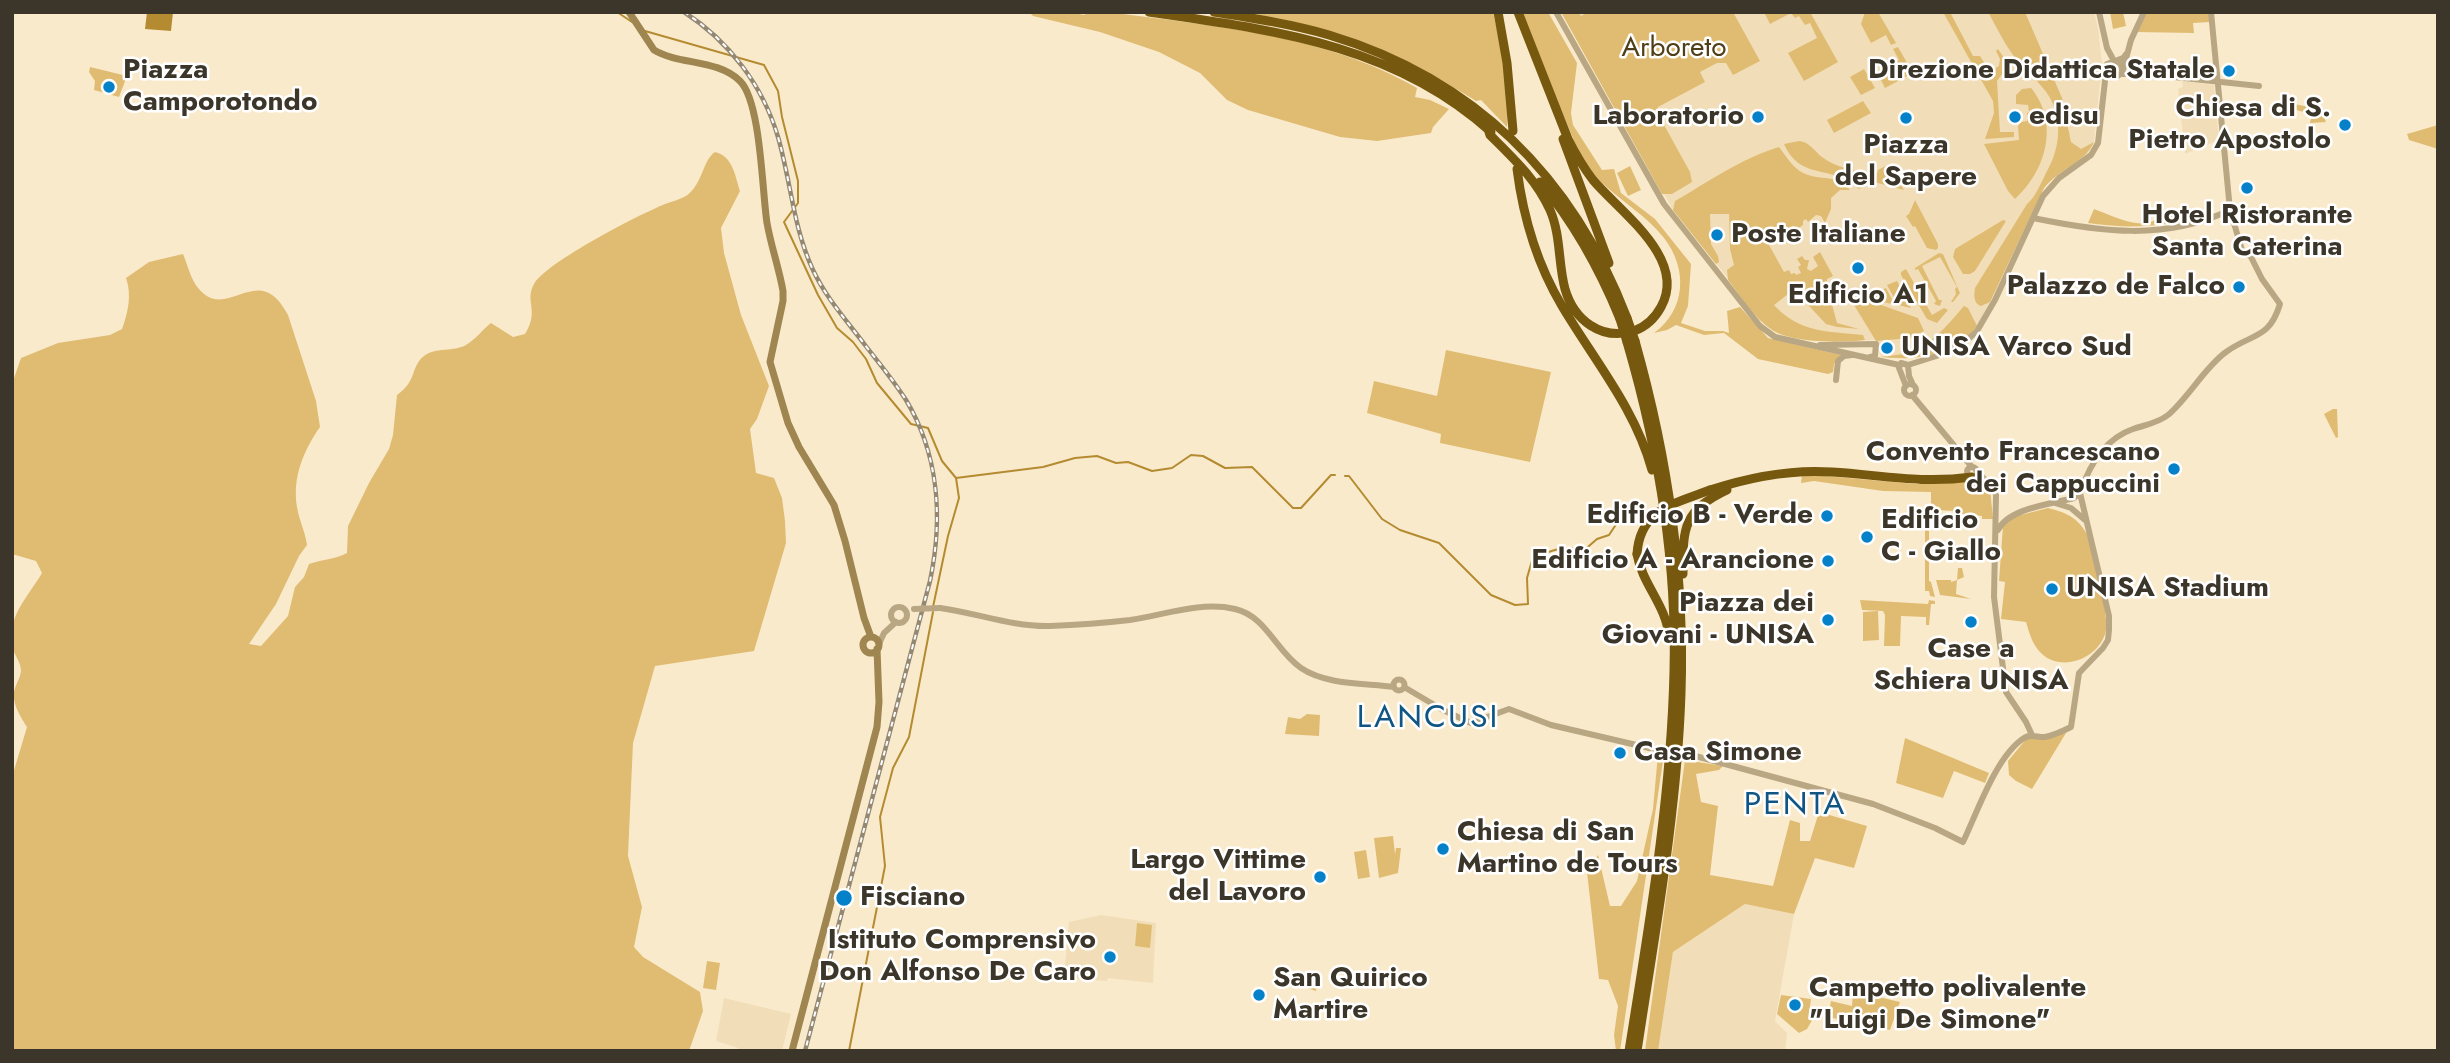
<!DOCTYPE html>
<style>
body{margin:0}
#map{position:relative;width:2450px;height:1063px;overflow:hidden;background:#faeacc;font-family:Jost,sans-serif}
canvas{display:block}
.frame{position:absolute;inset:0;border:14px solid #3c362a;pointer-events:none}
</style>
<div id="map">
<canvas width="2450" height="1063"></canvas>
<div class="frame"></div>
</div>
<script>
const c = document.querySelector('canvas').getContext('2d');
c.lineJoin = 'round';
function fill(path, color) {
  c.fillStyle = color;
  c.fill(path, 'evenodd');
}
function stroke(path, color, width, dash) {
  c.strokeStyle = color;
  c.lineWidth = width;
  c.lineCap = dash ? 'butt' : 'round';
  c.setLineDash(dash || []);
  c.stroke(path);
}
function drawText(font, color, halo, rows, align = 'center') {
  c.font = font + ' Jost,sans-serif';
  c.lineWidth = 5;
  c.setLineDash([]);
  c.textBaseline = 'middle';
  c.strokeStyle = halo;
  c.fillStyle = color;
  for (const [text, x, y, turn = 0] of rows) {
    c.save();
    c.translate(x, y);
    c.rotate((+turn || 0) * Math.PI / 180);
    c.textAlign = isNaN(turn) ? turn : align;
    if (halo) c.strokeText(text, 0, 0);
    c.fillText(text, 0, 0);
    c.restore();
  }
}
fill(new Path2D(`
 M1561 12H2094L2098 28 2102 63 2094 142 2087 154 2057 174 2044 188 1990 302 1979 323 1971 333 1923 357 1904 359 1881 357 1876 340 1817 341 1787 335 1776 332 1764 323 1673 210Z
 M2182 81 2214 85 2219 140 2185 154 2178 89 2183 87Z
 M1745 904 1794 914 1775 1021 1787 1033 1785 1051H1658L1673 952Z
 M1101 915 1156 923 1153 983 1108 978 1107 981 1064 978 1069 922Z
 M724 998 791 1014 782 1051H738V1048L716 1041Z`), '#f1deb8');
fill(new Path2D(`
 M1029 12H1070L1084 15 1088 12H1107C1212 26 1324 34 1417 88L1415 97 1430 100 1449 109 1433 127 1431 133 1377 141 1340 137 1248 110 1227 100 1200 73 1159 52 1100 32 1033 16Z
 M1242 12H1493C1501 48 1511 90 1507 127L1481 100 1476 101C1397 51 1335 26 1242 12Z
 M1520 12H1548L1577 63 1571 113 1573 125 1602 170 1614 169 1621 193 1655 219 1691 264 1688 306 1681 323 1705 331H1723L1729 333 1727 311 1740 307 1768 338 1841 355 1834 364 1833 372 1828 374 1758 359 1724 333 1704 335 1676 325 1667 330 1654 333C1686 310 1688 269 1664 238 1646 215 1619 200 1599 180 1589 169 1582 156 1575 143Z
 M1561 12H1578L1581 16 1588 12H1733L1760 61 1733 75 1726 63H1717L1700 72 1705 82 1658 107V114L1690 172 1692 182 1672 194H1662Z
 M1764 12H1810L1838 62 1804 81 1788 53 1817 38 1810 23 1805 25 1799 16 1795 18 1791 13 1770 24Z
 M1865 12H1878L1896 43 1891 45 1886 35 1871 43 1861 24Z
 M1943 12H1950L1973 56H1980L1987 67 1994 69 1999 66 2000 59 1996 51 1998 49 2009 65 1997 81 2000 132H2014V137L1985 139 1994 113 1993 101Z
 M1988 12H2025L2062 98 2071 142 2081 149 2094 142C2085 163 2058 170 2044 188L1990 302 1981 306C1973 303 1974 295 1975 288L2027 204C2035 198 2041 183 2046 173 2062 146 2064 111 2042 87 2034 77 2024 69 2016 59 2005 45 1997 28 1988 12Z
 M2110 12H2123L2126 26 2113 29Z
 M2146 12H2209L2210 22 2193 23 2194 33 2136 32Z
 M1898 47 1913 73 1885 88 1877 72 1899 60 1893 49Z
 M90 67 127 76 119 97 94 90 95 81 89 72Z
 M1864 69 1875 88 1861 95 1850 77Z
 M2031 88C2060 123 2046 171 2015 199L2008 191 1984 144 2019 140 2018 126 2021 122 2027 121V113L2029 112 2028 105 2016 104V95L2022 89Z
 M1863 101 1871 113 1834 133 1827 120Z
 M2294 104C2308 107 2321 107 2326 122L2310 123 2312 114 2292 109Z
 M2438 125V149L2409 140 2407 134Z
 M1799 141C1810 142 1814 151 1822 157 1836 168 1855 170 1871 175L1869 184 1859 189C1831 163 1801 182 1784 144Z
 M1779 147C1787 157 1794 171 1808 175 1823 180 1839 175 1850 190H1840L1831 198V209L1825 223 1821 216 1816 215 1808 222 1806 219 1803 221V225L1797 229 1793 226 1790 228 1795 238 1791 240 1788 235 1782 238 1777 231 1772 233 1776 240 1769 245 1784 272 1789 270 1791 274 1795 273 1796 275 1801 273 1798 267 1801 265 1797 259 1802 256 1805 260H1809L1807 269 1811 271 1818 266 1813 257 1820 252 1833 276 1827 279V286L1837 323 1859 329 1837 327 1826 324 1795 291H1792L1774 305C1800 333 1826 331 1863 335L1865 340C1841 343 1792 343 1772 330 1754 318 1741 296 1728 280L1727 270 1734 265 1730 249 1729 214H1710L1711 244 1718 256 1719 262 1716 264 1673 210 1675 201C1708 182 1742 158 1779 147Z
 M715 152C733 156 735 176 740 191L721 228 724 253 741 315 769 386 757 419 750 429 756 473 774 478 782 498 785 521 786 543 754 651 655 666 633 743 628 856 642 907 634 947 643 957 700 992 703 1011 689 1051H12V777L27 727C21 718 12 703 14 692 15 685 20 679 21 671 21 662 14 655 12 646 7 616 28 597 42 573L36 561 12 554V384L21 358 58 343 110 335 122 329C128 312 132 295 126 278L149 262 183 254C188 266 191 280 199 289 228 323 258 258 288 315L316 401 320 427C304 450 292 477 297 507 299 520 305 531 307 545L299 556 276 604 249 644 261 646 288 616 295 587 304 577 309 564C322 559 334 560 347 553L348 526 369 483 389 449 393 435 397 395C418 380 410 367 424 356 435 347 454 352 466 345 475 340 483 329 491 323L513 337 525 334C540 310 524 302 534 284 546 263 631 219 656 208 665 203 677 201 686 196 703 184 702 161 715 152Z
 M1889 164 1904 190 1874 182 1878 170Z
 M1630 166 1641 190 1628 196 1617 173Z
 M1915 200 1938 244V248L1936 250 1927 248 1915 226 1913 227 1906 216 1909 214Z
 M2094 209C2105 213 2125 222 2136 223 2160 227 2160 205 2187 220 2150 228 2125 228 2088 223Z
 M2003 220 2006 221 1975 271 1970 274H1963L1953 257 1955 249Z
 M1939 253 1943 254 1960 293 1953 302H1951L1956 294 1955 289 1957 287 1940 257 1922 266 1939 300H1942L1940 306 1934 304 1936 301 1918 269 1915 270V268Z
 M1906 269 1932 315 1944 308 1948 310 1937 323 1927 319 1901 275V272Z
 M1897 281 1911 308 1898 305 1887 285Z
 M1886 288 1893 301 1892 304 1873 300 1870 296Z
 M1864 299 1918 318 1924 331 1911 338 1876 341 1854 305Z
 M1964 306 1968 308 1977 326C1954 355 1917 361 1881 357 1888 356 1897 355 1903 354 1928 349 1948 325 1964 306Z
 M1446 350 1551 372 1530 462 1440 443 1441 434 1367 413 1374 381 1437 396Z
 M2333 409H2337L2338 437 2336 438 2324 414Z
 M1802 474 1916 484 1976 479 1985 483 1990 488 1993 519H1982V516L1959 514 1958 511 1931 510V492L1883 491 1814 481 1801 483Z
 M2048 508C2067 513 2077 517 2087 534 2092 555 2109 612 2106 630 2101 658 2060 675 2039 651 2032 643 2029 632 2026 622L2001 619 2005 582 1999 581 2003 526 2013 517Z
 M1925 510H1929V581L1931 582 1935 597 1930 596 1929 591H1925Z
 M1958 568H1962L1964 577 1957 580 1956 594 1971 599 1940 595 1936 580H1951V582L1957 580Z
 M1860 600 1928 604 1929 600 1935 601V604H1931L1929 625H1926V617L1901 616 1900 646H1884L1885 615 1883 611 1862 610Z
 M1878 611 1879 640 1863 641V612Z
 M1307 714 1320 715 1319 736 1285 734 1288 717 1300 719Z
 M2066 733 2032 789 2016 781 2009 775 2008 761 2027 738Z
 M1905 738 1989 773 1985 783 1954 771 1943 798 1896 783Z
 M1658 754H1664L1620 1051H1616L1614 1035 1618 1006 1608 980 1599 979 1587 872 1598 855 1610 906H1621L1637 881 1653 809Z
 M1685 760 1723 766 1719 770 1696 774 1701 802 1718 806 1710 875 1773 886 1790 820 1800 823V841H1810L1819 812 1867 826 1854 868 1815 858 1794 914 1745 904 1673 952 1658 1051H1645Z
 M1393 836 1395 854 1396 848H1401L1398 873 1379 878 1374 838Z
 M1366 850 1370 877 1358 879 1354 852Z
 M1137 923 1152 925 1150 948 1135 946Z
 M707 961 720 963 716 990 703 988Z
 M1303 975 1318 976 1316 991 1304 987Z
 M1853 991 1900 1002 1890 1030 1828 1017 1831 1001 1852 1006Z
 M1781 995 1811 999 1809 1014 1815 1015 1807 1029 1799 1033 1777 1014Z`), '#e0bc72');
fill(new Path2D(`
 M147 12H173L171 31 145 29Z`), '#b48b31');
stroke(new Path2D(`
 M518 12H551
 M617 12 632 22
 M645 31 764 65 778 91 782 117 798 181V203L784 222 818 295 837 328 853 342 866 359 877 383 911 424 928 428 942 461 956 478 959 498 948 536 933 607
 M1345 476H1349L1382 519 1400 530 1439 543 1491 595 1515 605 1528 604 1527 578 1533 557C1551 553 1564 542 1582 552L1597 539 1609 535 1617 523 1624 520 1626 508
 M956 478 1043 467 1075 458 1097 456 1116 463 1128 462 1152 471 1172 468 1191 455 1203 456 1225 468 1252 467 1293 508H1301L1331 475H1335
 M849 1051 885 866 880 817 893 768 909 737 933 612`), '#b48b31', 2);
stroke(new Path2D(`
 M1556 12 1664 204 1760 326 1775 337 1899 365
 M2099 12 2107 48 2114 61
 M2116 61 2121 65 2122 72 2118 76 2110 77 2105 70 2107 64 2123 58 2127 53
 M2123 70 2131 40 2144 12
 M2121 74H2146L2259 86
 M2033 218C2101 232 2165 241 2230 210
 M1820 345 1876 344 1875 356 1870 357
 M1908 365 1949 352 1963 344 1977 331 1995 300 2043 196 2059 178 2091 155 2098 143 2106 72
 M1836 380 1838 361 1844 356 1852 355
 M1904 390a6 6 0 1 1 12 0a6 6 0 1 1-12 0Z
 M1906 386 1899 368 1901 363 1908 365 1909 376 1913 385
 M1912 395 1972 467
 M1967 472a5 5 0 1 1 10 0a5 5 0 1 1-10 0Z
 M1976 470 1992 487 1996 495 1994 597 2006 692 2026 722 2032 735
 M2080 493C2089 466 2104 439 2133 429 2145 425 2158 423 2168 415 2189 397 2205 367 2226 352 2252 333 2269 340 2280 304L2262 279 2251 257 2242 250 2230 210 2211 12
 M2055 503 2071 508 2085 520
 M1998 530C2009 508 2051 504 2074 498L2080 493
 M891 615a8 8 0 1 1 16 0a8 8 0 1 1-16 0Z
 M940 608C977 613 1012 627 1050 626 1077 625 1104 623 1130 620 1164 615 1200 601 1235 609 1266 616 1276 651 1301 668 1326 685 1364 683 1394 687
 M879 644 884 633 896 622
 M1393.5 685a5.5 5.5 0 1 1 11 0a5.5 5.5 0 1 1-11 0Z
 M1404 687 1443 710 1471 723 1509 709 1551 725 1662 751
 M1688 754 1873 804 1935 828 1963 842C1977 813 1996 756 2024 738 2031 733 2038 738 2045 737 2055 735 2063 731 2071 727L2079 673 2103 648 2108 640 2109 630V616L2080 493`), '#b9a784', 6);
stroke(new Path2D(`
 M629 12 654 50C679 65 718 59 740 81 761 102 762 191 767 223 771 246 779 268 783 291V301L770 362 788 423 799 447 834 505 845 541 864 618 871 637
 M863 645a8 8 0 1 1 16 0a8 8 0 1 1-16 0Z
 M792 1051 877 727 879 702 877 649`), '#9f854f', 7);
stroke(new Path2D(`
 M1149 12C1272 30 1394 44 1491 132
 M1214 12C1252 18 1291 24 1329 35 1475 79 1573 177 1627 318
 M1498 12 1507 63 1513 131
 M1488 129 1490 135C1514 159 1536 179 1550 210 1561 235 1558 263 1565 289 1574 320 1601 341 1634 331 1645 327 1655 318 1661 307 1688 259 1620 212 1593 180 1583 167 1575 153 1568 139L1518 12
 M1563 139 1609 263
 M1517 169C1523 216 1537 264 1562 306 1594 360 1635 408 1652 470
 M1540 182C1574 223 1600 270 1620 319
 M1635 341C1667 454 1685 574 1681 693 1677 813 1655 932 1637 1051
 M1627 342C1658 448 1677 560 1674 672 1671 799 1649 925 1629 1051
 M1710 490C1750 477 1790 469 1832 472 1882 475 1921 484 1972 477
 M1637 554C1642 584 1666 605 1669 636
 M1683 574C1683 529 1682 511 1727 490`), '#77580f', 9);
const rail = new Path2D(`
 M684 12C729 41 763 86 778 137 791 182 793 227 813 270 826 298 847 321 865 345 879 363 894 381 906 400 939 455 943 519 930 581L805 1051`);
stroke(rail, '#938874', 4.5);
stroke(rail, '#fff', 2, [5]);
stroke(new Path2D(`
 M914 609 940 608
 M1662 751 1688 754`), '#b9a784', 6);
stroke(new Path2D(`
 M1627 318 1635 341
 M1620 319 1627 342
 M1637 554C1640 509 1674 504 1710 490`), '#77580f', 9);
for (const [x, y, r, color] of [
 [2229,71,7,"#0481c9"],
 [109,87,7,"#0481c9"],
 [1758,117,7,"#0481c9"],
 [2015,117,7,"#0481c9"],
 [1906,118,7,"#0481c9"],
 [2345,125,7,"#0481c9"],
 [2247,188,7,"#0481c9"],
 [1717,235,7,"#0481c9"],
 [1858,268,7,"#0481c9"],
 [2239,287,7,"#0481c9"],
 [1887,348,7,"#0481c9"],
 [2174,469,7,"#0481c9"],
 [1827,516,7,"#0481c9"],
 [1867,537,7,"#0481c9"],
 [1828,561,7,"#0481c9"],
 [2052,589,7,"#0481c9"],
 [1828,620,7,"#0481c9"],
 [1971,622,7,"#0481c9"],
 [1620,753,7,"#0481c9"],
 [1443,849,7,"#0481c9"],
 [1320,877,7,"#0481c9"],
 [844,898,9,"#0481c9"],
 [1110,957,7,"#0481c9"],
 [1259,995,7,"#0481c9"],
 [1795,1005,7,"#0481c9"]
]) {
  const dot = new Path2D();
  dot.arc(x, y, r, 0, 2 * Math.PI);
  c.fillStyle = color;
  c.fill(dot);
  stroke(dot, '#fff', 2.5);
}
drawText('28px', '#503e19', '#fff', [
 ["Arboreto",1674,49]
]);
drawText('bold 28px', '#3c362a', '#fff', [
 ["Piazza",123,71],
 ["Camporotondo",123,103],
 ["Direzione Didattica Statale",2215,71,"right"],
 ["Chiesa di S.",2331,109,"right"],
 ["Pietro Apostolo",2331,141,"right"],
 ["Laboratorio",1744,117,"right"],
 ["edisu",2029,117],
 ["Piazza",1906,146,"center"],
 ["del Sapere",1906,178,"center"],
 ["Hotel Ristorante",2247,216,"center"],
 ["Santa Caterina",2247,248,"center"],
 ["Poste Italiane",1731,235],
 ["Palazzo de Falco",2225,287,"right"],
 ["Edificio A1",1858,296,"center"],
 ["UNISA Varco Sud",1901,348],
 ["Convento Francescano",2160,453,"right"],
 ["dei Cappuccini",2160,485,"right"],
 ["Edificio B - Verde",1813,516,"right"],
 ["Edificio",1881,521],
 ["C - Giallo",1881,553],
 ["Edificio A - Arancione",1814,561,"right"],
 ["UNISA Stadium",2066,589],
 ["Piazza dei",1814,604,"right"],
 ["Giovani - UNISA",1814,636,"right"],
 ["Case a",1971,650,"center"],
 ["Schiera UNISA",1971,682,"center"],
 ["Casa Simone",1634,753],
 ["Chiesa di San",1457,833],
 ["Martino de Tours",1457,865],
 ["Largo Vittime",1306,861,"right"],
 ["del Lavoro",1306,893,"right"],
 ["Fisciano",860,898],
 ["Istituto Comprensivo",1096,941,"right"],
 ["Don Alfonso De Caro",1096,973,"right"],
 ["San Quirico",1273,979],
 ["Martire",1273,1011],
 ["Campetto polivalente",1809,989],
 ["\"Luigi De Simone\"",1809,1021]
], 'left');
c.letterSpacing = '2px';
drawText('32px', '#105583', '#fff', [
 ["LANCUSI",1428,719],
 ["PENTA",1795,806]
]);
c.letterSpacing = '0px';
</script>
